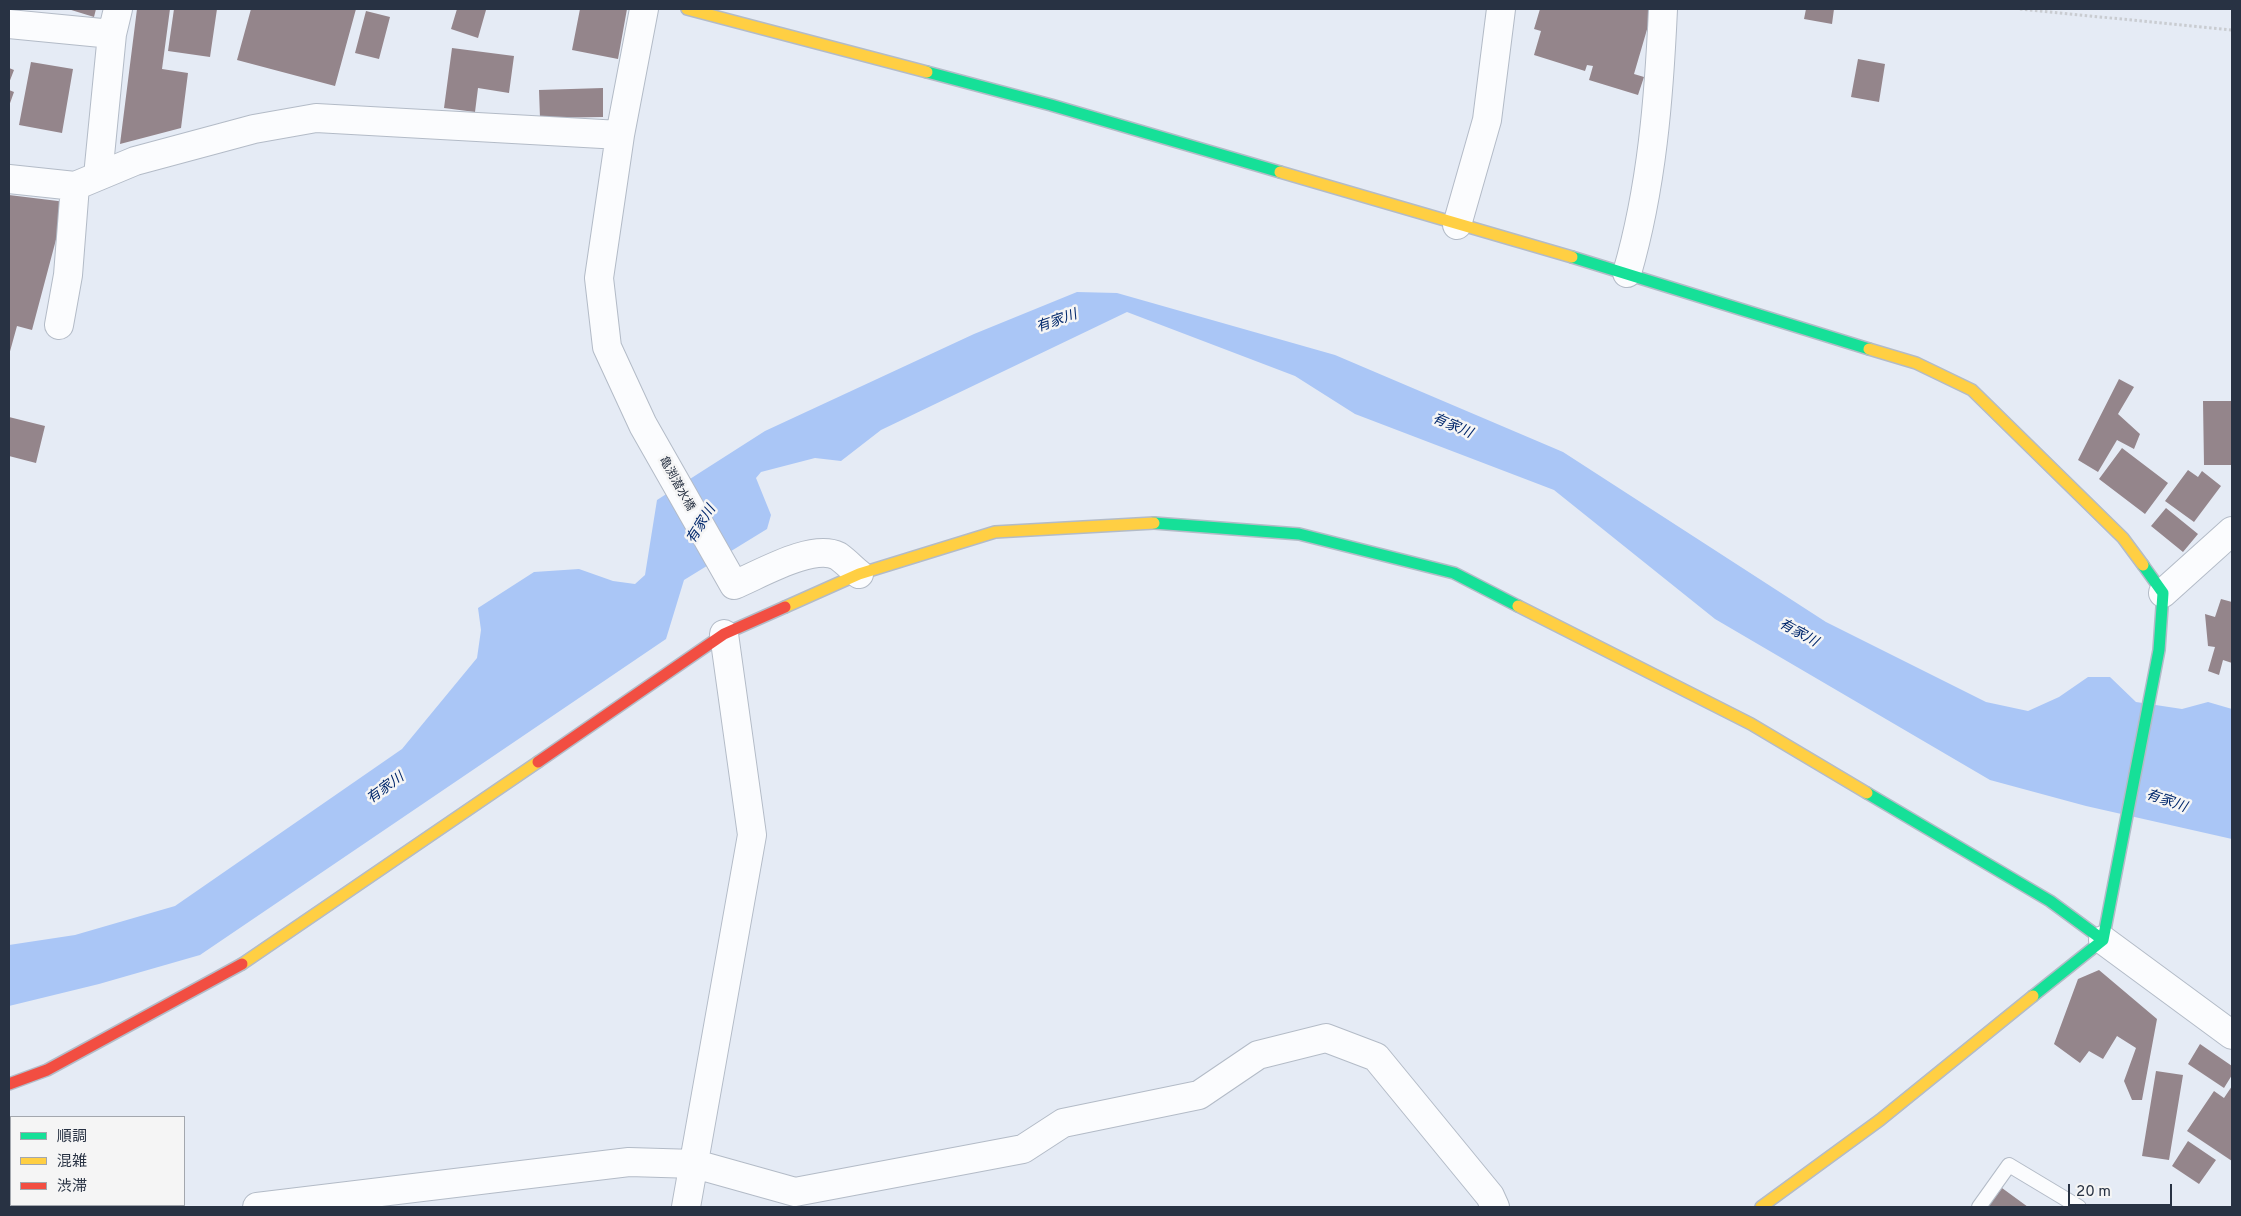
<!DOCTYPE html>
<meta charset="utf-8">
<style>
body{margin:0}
#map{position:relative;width:2241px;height:1216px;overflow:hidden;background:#e5ebf5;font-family:Overpass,"Noto Sans JP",sans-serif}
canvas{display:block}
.frame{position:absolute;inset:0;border:10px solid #283243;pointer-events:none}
.legend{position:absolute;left:10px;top:1116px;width:175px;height:90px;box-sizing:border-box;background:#f5f5f5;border:1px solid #a3a7ae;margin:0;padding:6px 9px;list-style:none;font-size:15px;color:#283243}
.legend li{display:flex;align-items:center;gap:10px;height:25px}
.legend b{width:25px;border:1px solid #a3a7ae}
.scale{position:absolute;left:2068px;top:1184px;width:104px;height:22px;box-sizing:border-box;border:2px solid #283243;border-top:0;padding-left:6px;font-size:15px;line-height:18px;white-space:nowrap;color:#283243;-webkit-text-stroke:4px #f5f5f5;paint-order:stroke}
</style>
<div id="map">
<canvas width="2241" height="1216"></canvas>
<div class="frame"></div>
<ul class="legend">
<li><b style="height:6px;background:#16e098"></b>順調</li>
<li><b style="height:6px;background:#ffcf43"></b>混雑</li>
<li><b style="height:6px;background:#f24e42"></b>渋滞</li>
</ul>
<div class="scale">20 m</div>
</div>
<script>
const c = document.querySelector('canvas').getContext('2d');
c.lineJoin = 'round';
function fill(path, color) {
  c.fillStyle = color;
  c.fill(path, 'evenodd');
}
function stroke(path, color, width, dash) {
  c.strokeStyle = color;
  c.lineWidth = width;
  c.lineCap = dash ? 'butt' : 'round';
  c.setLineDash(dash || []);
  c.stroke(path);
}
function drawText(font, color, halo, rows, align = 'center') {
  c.font = font + ' Overpass,"Noto Sans JP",sans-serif';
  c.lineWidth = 5;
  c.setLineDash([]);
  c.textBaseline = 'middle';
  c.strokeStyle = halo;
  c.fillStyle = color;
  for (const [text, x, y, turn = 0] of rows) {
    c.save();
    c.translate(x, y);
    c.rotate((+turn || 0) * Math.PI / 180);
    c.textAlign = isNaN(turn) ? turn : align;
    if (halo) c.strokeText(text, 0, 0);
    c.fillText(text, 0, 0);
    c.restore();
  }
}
fill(new Path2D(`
 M1077 292 1117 293 1335 355 1563 452 1826 622 1986 702 2028 711 2059 697 2088 677H2110L2136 702 2182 709 2208 702 2232 709V839L2086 806 1990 780 1715 619 1554 490 1355 414 1295 376 1127 312 881 430 841 461 815 458 761 472 756 478 771 515 767 529 684 580 666 639 200 955 99 984 9 1006V945L75 935 175 906 402 749 477 658 481 630 478 608 534 572 579 569 613 581 635 584 645 575 657 500 765 431 974 334Z`), '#aac6f6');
fill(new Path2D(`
 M68 9H96L94 17Z
 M137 9H170L162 69 188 73 181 128 120 144Z
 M174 9H217L210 57 168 51Z
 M251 9H356L335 86 237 60Z
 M457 9 486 10 478 38 451 29Z
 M580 9H627L618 59 572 50Z
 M1540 9H1653L1634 74 1644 77 1638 95 1589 80 1593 66 1587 65 1585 71 1534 55 1541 31 1534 29Z
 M1806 9H1834L1832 24 1804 19Z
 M366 11 390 17 379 59 355 53Z
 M452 48 514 56 509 93 478 88 475 112 444 108Z
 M1858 59 1885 64 1879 102 1851 97Z
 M31 62 73 69 62 133 19 125Z
 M9 68 14 70 9 83Z
 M603 88V117L540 118 539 90Z
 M9 90 14 92 9 106Z
 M9 195 66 202 32 330 17 326 9 355Z
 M2119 379 2134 387 2118 414 2140 434 2134 449 2117 440 2098 472 2078 460Z
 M2203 401H2232V465H2204Z
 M9 417 45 426 36 463 9 456Z
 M2122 448 2168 483 2145 514 2099 479Z
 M2188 470 2198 477 2202 471 2221 486 2194 522 2165 501Z
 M2166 508 2198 534 2183 552 2151 526Z
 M2221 599 2232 602V663L2223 660 2219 675 2208 671 2215 647 2208 646 2205 614 2215 617Z
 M2099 970 2157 1019 2142 1100H2132L2124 1081 2136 1048 2117 1036 2103 1059 2089 1051 2080 1063 2054 1044 2078 979Z
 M2200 1044 2232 1066V1075L2224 1088 2188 1064Z
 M2156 1071 2183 1075 2169 1160 2142 1156Z
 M2232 1086V1161L2187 1131 2214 1091 2224 1098Z
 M2188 1141 2216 1160 2199 1184 2172 1166Z
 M2002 1188 2028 1207H1988Z`), '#94858b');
const lane = new Path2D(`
 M1979 1207 2009 1165 2079 1207`);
const street = new Path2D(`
 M644 9 620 135 599 278 607 347 643 425 734 585C759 575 812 543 838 556 845 561 852 568 859 574
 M9 24 112 34
 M98 176 112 34 118 9
 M9 179 75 186 135 161 254 129 316 118 620 135
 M1457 225 1487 120 1501 9
 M1627 273C1652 187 1659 97 1663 9
 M59 325 68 275 75 186
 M2163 593 2232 531
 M2103 940 2232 1035
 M257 1207 629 1162 695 1164 795 1192 1023 1149 1063 1123 1199 1095 1258 1055 1326 1038 1376 1057 1490 1196 1495 1207
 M686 1207 752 835 724 634`);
const fast = new Path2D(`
 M927 72 1051 105 1280 172
 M1572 257 1869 349
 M1154 523 1299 534 1454 573 1518 606
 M1867 793 2050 901 2103 940
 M2033 996 2103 940 2159 650 2163 593 2143 565`);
const slow = new Path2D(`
 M687 9 927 72
 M1280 172 1572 257
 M1869 349 1916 363 1972 390 2123 538 2143 565
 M1518 606 1751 724 1867 793
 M785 607 859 574 995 532 1154 523
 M242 964 538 762
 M1761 1207 1880 1120 2033 996`);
const jam = new Path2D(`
 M538 762 724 634 785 607
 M9 1084 47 1070 242 964`);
stroke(lane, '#b3bbc7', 16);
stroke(street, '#b3bbc7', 30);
stroke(fast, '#b3bbc7', 14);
stroke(slow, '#b3bbc7', 14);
stroke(jam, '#b3bbc7', 14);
stroke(new Path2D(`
 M2020 9 2232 30`), '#c9ccd1', 3, [2.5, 2.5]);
stroke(lane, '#fbfcfe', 14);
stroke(street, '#fbfcfe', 28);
stroke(fast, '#16e098', 11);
stroke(slow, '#ffcf43', 11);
stroke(jam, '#f24e42', 11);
drawText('12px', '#283243', '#f5f5f5', [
 ["亀渕潜水橋",676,484,61]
]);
drawText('italic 14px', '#02286c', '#f5f5f5', [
 ["有家川",1057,322,-19],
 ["有家川",1452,427,23],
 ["有家川",702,525,-58],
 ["有家川",1798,634,29],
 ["有家川",386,789,-36],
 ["有家川",2166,802,19]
]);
</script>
